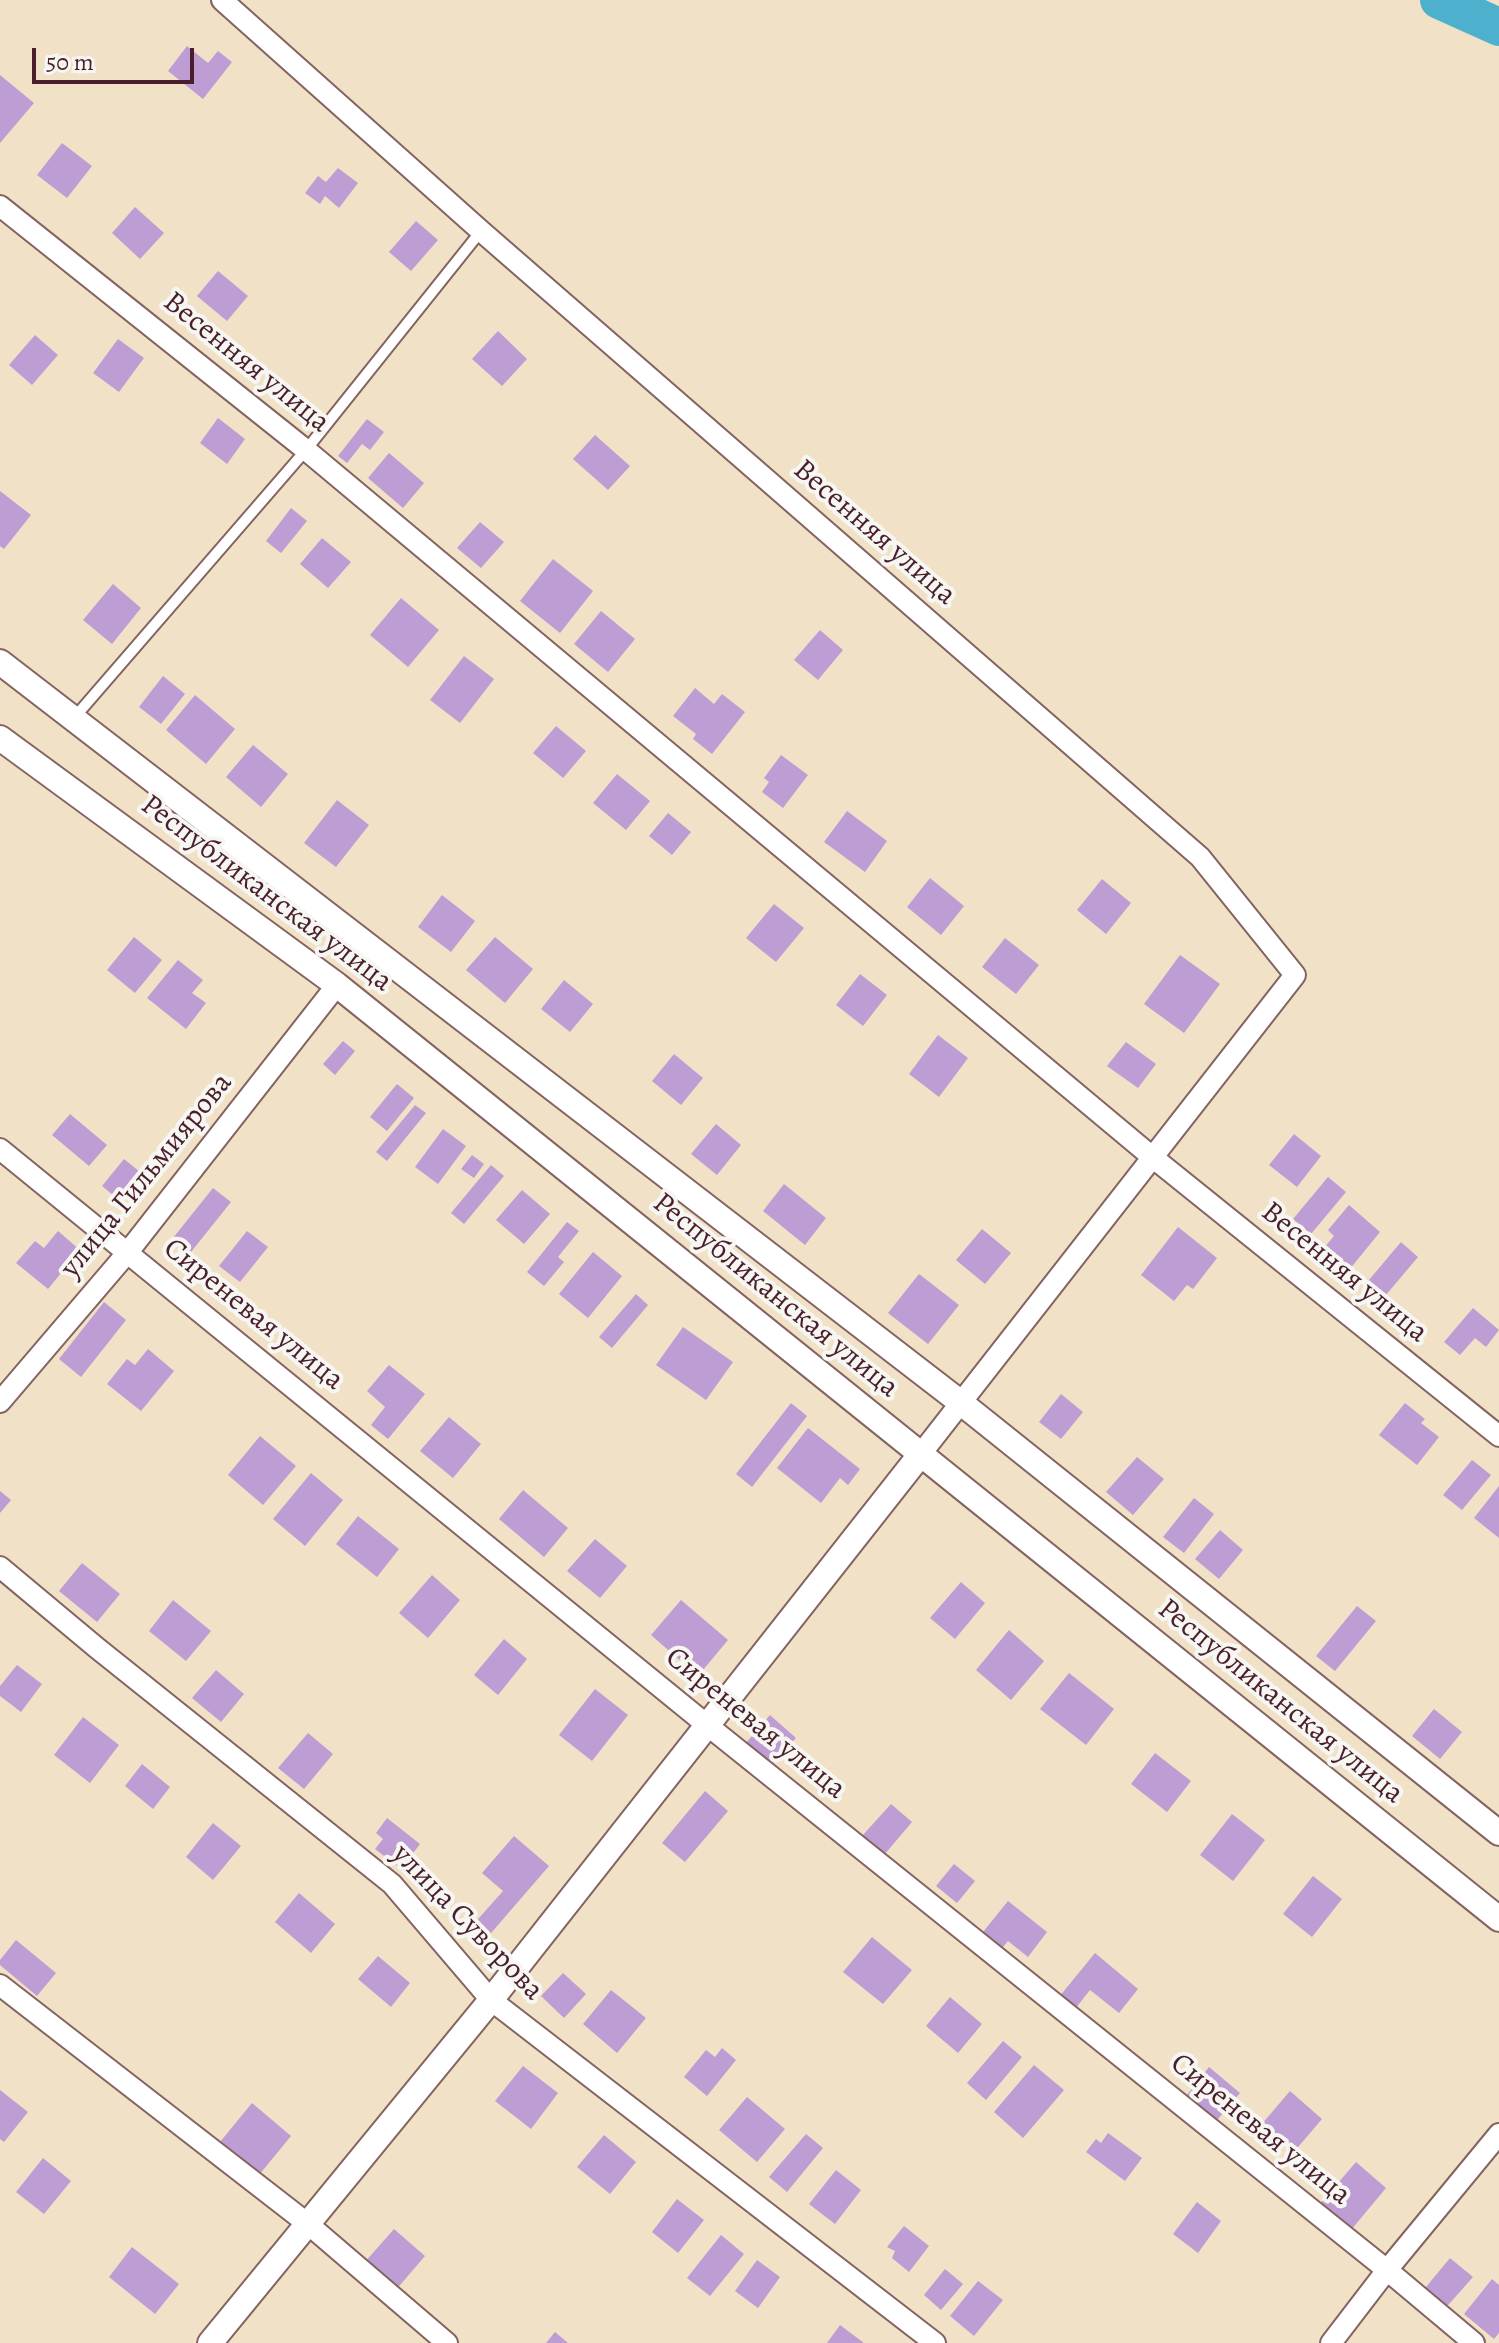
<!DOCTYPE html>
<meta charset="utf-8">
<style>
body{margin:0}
#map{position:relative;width:1499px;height:2343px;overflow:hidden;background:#f1e1c6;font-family:Alegreya,serif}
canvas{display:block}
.scale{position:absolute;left:32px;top:48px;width:162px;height:36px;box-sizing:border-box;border:4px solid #4a1f2b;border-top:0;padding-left:10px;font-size:24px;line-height:28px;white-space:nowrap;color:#4a1f2b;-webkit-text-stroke:6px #f6f6f2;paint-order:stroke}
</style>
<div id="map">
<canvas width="1499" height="2343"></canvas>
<div class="scale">50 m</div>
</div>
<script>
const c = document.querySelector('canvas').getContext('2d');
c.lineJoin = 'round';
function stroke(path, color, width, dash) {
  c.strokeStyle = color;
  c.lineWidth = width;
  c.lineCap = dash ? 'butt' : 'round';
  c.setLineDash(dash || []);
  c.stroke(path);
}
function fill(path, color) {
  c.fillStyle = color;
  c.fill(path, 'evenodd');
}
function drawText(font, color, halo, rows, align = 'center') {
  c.font = font + ' Alegreya,serif';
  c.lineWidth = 8;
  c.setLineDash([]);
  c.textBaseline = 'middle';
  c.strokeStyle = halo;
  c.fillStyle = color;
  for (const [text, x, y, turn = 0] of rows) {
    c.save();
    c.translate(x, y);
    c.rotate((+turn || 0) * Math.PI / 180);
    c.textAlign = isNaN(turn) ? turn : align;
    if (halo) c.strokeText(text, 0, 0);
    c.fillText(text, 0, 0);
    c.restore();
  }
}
stroke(new Path2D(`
 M1439 0 1499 27`), '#4db0cc', 38);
fill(new Path2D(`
 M187 46 208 63 218 51 232 62 203 99 168 71Z
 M0 75 34 103 0 143Z
 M62 143 92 166 67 198 37 175Z
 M338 168 358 183 339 208 325 196 320 204 305 193 318 176 326 182Z
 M135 207 164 233 140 259 112 233Z
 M416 221 438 240 411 271 389 252Z
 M218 271 248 296 227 321 197 296Z
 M498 331 527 359 502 386 472 359Z
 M35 335 58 355 32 385 9 365Z
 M118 339 144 358 119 392 93 373Z
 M218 418 245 439 227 464 200 443Z
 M367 419 384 432 370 450 362 444 347 463 338 456Z
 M595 435 630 466 608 490 573 459Z
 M389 453 424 483 403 508 368 478Z
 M0 491 31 515 4 549 0 546Z
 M291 508 307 521 281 553 266 541Z
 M480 522 504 542 481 568 457 548Z
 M322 538 351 562 328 588 300 564Z
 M553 559 593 591 560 633 520 601Z
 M113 584 141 608 112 644 83 620Z
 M401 598 439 630 408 667 370 635Z
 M601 611 635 639 608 672 574 644Z
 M820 630 843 650 818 680 794 660Z
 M464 656 494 679 460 723 430 700Z
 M163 676 185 694 161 724 139 707Z
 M695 688 714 704 722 694 745 712 712 754 693 739 696 734 673 716Z
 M195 695 235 729 206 764 166 730Z
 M556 726 586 751 563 778 533 753Z
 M253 745 288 774 261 807 226 777Z
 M781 755 808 775 783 808 762 792 769 782 764 778Z
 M617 774 650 801 626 830 593 803Z
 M337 800 369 825 336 867 304 843Z
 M847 811 887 841 865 872 824 842Z
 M668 813 691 832 672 855 649 836Z
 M930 878 964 906 941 935 907 907Z
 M1102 879 1131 903 1106 934 1077 910Z
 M442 895 475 921 451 952 418 927Z
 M774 904 804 928 776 962 746 938Z
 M134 937 162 960 135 993 107 970Z
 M495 937 533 969 505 1003 466 970Z
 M1005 938 1039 965 1016 994 982 967Z
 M1180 955 1220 984 1184 1033 1144 1004Z
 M178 960 203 980 192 993 206 1003 186 1029 147 998Z
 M860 974 887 995 863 1026 836 1005Z
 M564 980 593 1004 570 1032 541 1009Z
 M938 1035 968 1058 939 1097 909 1074Z
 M343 1041 355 1051 335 1075 323 1064Z
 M1126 1042 1156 1064 1138 1088 1107 1066Z
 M674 1054 703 1078 681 1105 652 1081Z
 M397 1084 414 1098 387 1131 370 1117Z
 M415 1105 426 1113 387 1161 376 1152Z
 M70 1114 107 1145 89 1166 52 1135Z
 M716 1124 741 1145 717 1175 691 1154Z
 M443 1129 466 1146 438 1184 415 1167Z
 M1294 1134 1321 1156 1297 1187 1269 1165Z
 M472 1155 484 1164 474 1178 461 1169Z
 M124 1159 140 1172 118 1199 102 1186Z
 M491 1165 504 1176 464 1224 451 1213Z
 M1328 1177 1346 1192 1311 1234 1293 1219Z
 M784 1184 826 1218 805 1245 763 1211Z
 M213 1188 231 1202 191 1252 173 1238Z
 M522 1190 550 1214 524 1244 496 1220Z
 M1349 1205 1380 1232 1349 1270 1323 1249 1334 1236 1328 1230Z
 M567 1222 579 1231 558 1257 564 1262 544 1286 527 1272Z
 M1178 1227 1217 1258 1193 1289 1187 1285 1174 1301 1141 1275Z
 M982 1229 1011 1253 985 1284 956 1260Z
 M58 1231 80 1250 48 1289 16 1263 35 1241 44 1248Z
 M247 1231 268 1247 240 1282 219 1266Z
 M1401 1242 1418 1257 1380 1302 1363 1287Z
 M593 1252 622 1276 588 1318 559 1294Z
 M919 1274 959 1305 928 1344 888 1313Z
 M636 1294 648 1305 612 1348 599 1337Z
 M104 1302 126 1320 81 1377 59 1359Z
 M1473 1308 1499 1330 1486 1347 1475 1338 1460 1355 1444 1342Z
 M683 1327 733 1362 706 1400 656 1365Z
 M148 1349 174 1371 141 1411 107 1384 127 1359 135 1365Z
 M389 1365 425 1394 388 1439 371 1425 385 1407 367 1391Z
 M1061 1394 1083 1412 1061 1439 1039 1422Z
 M791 1403 807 1416 752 1487 736 1474Z
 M1405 1403 1425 1419 1421 1423 1439 1437 1417 1465 1379 1435Z
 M449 1417 481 1444 453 1478 420 1451Z
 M808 1428 860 1469 848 1485 840 1478 821 1503 777 1468Z
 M260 1436 296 1466 263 1505 228 1475Z
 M1137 1457 1164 1479 1133 1515 1106 1492Z
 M1472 1460 1491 1475 1462 1510 1443 1495Z
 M311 1473 343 1500 305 1546 273 1519Z
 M1499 1486V1538L1474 1518Z
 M523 1490 568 1528 544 1557 499 1519Z
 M0 1491 11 1500 0 1513Z
 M1194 1498 1214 1514 1184 1553 1163 1537Z
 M358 1516 399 1549 377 1577 336 1544Z
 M1220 1530 1243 1550 1219 1579 1195 1559Z
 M595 1539 627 1566 600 1598 567 1571Z
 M82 1563 120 1594 97 1622 59 1591Z
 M432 1575 460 1600 428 1638 399 1613Z
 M961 1582 985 1603 955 1639 930 1618Z
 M173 1600 211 1631 186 1661 149 1631Z
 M681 1600 728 1640 698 1676 651 1635Z
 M1357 1606 1376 1621 1335 1671 1316 1656Z
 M1009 1630 1044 1661 1011 1700 976 1670Z
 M504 1639 527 1659 498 1695 474 1675Z
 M17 1665 42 1684 21 1712 0 1696V1686Z
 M216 1670 244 1694 221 1722 192 1698Z
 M1069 1673 1114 1709 1086 1745 1040 1709Z
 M595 1689 628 1715 592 1761 559 1735Z
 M1434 1709 1462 1732 1440 1759 1412 1736Z
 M770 1715 796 1738 770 1766 745 1744Z
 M83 1717 119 1745 90 1783 54 1755Z
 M308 1733 333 1754 304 1789 278 1768Z
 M1155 1753 1191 1781 1167 1812 1131 1784Z
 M142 1764 170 1787 153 1809 125 1786Z
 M705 1791 728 1811 685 1862 662 1843Z
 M891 1804 912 1822 884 1855 862 1836Z
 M1232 1814 1265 1840 1233 1881 1200 1855Z
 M387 1818 420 1844 401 1869 375 1849 383 1839 376 1833Z
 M213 1823 241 1846 213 1880 186 1857Z
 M514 1836 549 1866 485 1940 471 1927 503 1891 482 1873Z
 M954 1864 975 1881 957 1903 936 1886Z
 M1313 1876 1342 1899 1312 1937 1283 1914Z
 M299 1893 335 1924 311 1953 275 1922Z
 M1008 1901 1047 1932 1028 1957 1008 1941 999 1952 979 1937Z
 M872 1937 912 1970 883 2004 843 1972Z
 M16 1940 56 1973 37 1996 0 1965V1960Z
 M1095 1953 1138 1989 1119 2013 1090 1990 1075 2009 1059 1997Z
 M378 1956 410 1983 391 2007 358 1979Z
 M563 1973 586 1994 564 2018 541 1996Z
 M611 1990 646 2018 617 2053 583 2024Z
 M950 1997 982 2024 958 2053 926 2026Z
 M1003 2041 1022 2057 986 2100 967 2083Z
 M722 2048 736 2060 707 2096 684 2077 706 2050 715 2057Z
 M1034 2065 1064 2090 1023 2138 994 2112Z
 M523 2066 558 2093 531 2129 495 2101Z
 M1209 2067 1240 2093 1213 2125 1183 2100Z
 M0 2090 28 2112 4 2142 0 2139Z
 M1290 2091 1322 2119 1293 2153 1261 2125Z
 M747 2097 785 2129 757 2162 719 2130Z
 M252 2103 291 2136 259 2175 220 2142Z
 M1108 2133 1142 2158 1125 2181 1086 2152 1096 2139 1101 2143Z
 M806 2134 823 2148 787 2192 769 2177Z
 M604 2135 636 2162 610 2194 577 2167Z
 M43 2158 71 2181 44 2214 16 2192Z
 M1356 2162 1386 2188 1351 2230 1320 2204Z
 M836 2170 861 2190 835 2224 809 2204Z
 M677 2199 704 2220 678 2253 652 2232Z
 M1197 2202 1221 2221 1198 2253 1173 2234Z
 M904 2226 929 2246 909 2272 892 2258 895 2251 887 2247Z
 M394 2229 425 2256 395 2291 364 2263Z
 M721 2235 744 2254 710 2296 687 2278Z
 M132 2247 179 2284 155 2314 109 2277Z
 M1450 2258 1473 2277 1442 2312 1421 2293Z
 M757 2260 780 2277 758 2308 735 2291Z
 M945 2269 963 2284 941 2310 924 2295Z
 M1492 2279 1499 2285V2333L1494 2339 1464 2314Z
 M978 2281 1003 2300 974 2336 950 2316Z
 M840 2325 864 2343H827Z
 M555 2332 568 2343H546Z`), '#be9dd5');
const service = new Path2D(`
 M74 718 306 450 481 231`);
const minor = new Path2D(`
 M222 0 481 231 1200 857 1295 975 920 1455
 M0 206 306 450 1151 1156 1499 1436
 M0 1149 707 1725 1387 2270 1474 2343
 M0 1402 128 1252 337 985
 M0 1567 97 1648 392 1884 491 2000 935 2343
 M0 1985 308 2224 447 2343
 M1331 2343 1387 2270 1499 2134`);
const tertiary = new Path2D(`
 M0 662 960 1402 1499 1833
 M0 738 337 985 1499 1919
 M210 2343 491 2000 920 1455`);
stroke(service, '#846361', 14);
stroke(minor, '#846361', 24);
stroke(tertiary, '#846361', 28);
stroke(service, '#fff', 10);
stroke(minor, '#fff', 20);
stroke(tertiary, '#fff', 24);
drawText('30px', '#4a1f2b', '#f6f6f2', [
 ["Весенняя улица",246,363,39],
 ["Весенняя улица",874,533,41],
 ["Республиканская улица",266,894,37],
 ["улица Гильмиярова",147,1176,-51],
 ["Весенняя улица",1344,1273,39],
 ["Республиканская улица",775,1296,39],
 ["Сиреневая улица",253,1315,39],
 ["Республиканская улица",1280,1702,39],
 ["Сиреневая улица",755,1724,39],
 ["улица Суворова",467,1923,46],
 ["Сиреневая улица",1260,2130,39]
]);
</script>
